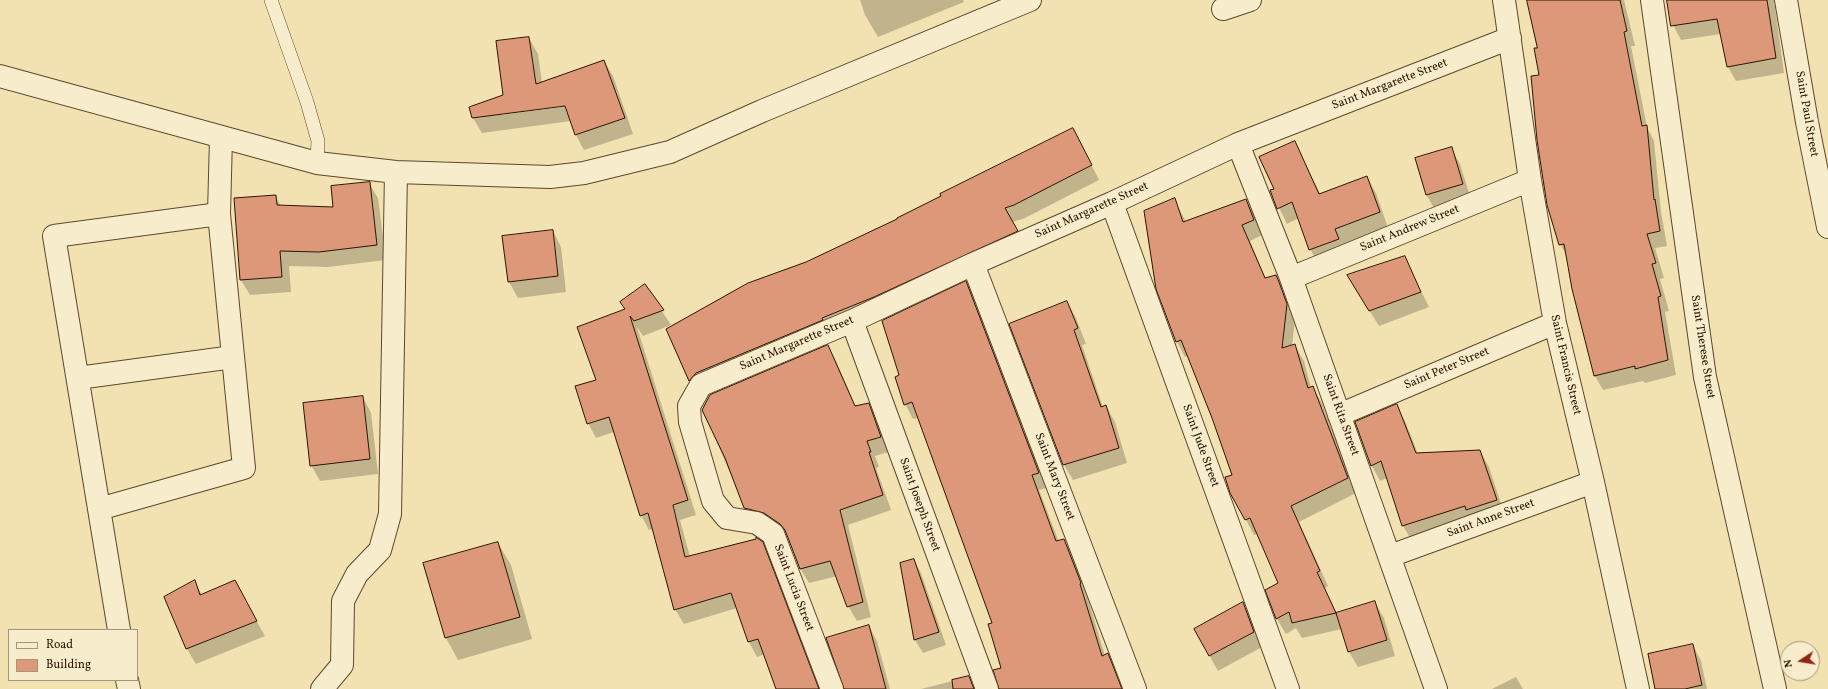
<!DOCTYPE html>
<style>
body{margin:0}
#map{position:relative;width:1828px;height:689px;overflow:hidden;background:#f2e2b1;font-family:Vollkorn,serif}
canvas{display:block}
.legend{position:absolute;left:8px;top:629px;width:130px;height:52px;box-sizing:border-box;background:#f7eccc;border:1px solid #a5967a;margin:0;padding:5px 7px;list-style:none;font-size:12px;color:#2b1500}
.legend li{display:flex;align-items:center;gap:8px;height:20px}
.legend b{width:20px;border:1px solid #a5967a}
.north{position:absolute;left:1780px;top:641px;width:40px;height:40px;box-sizing:border-box;background:#f7eccc;border:1px solid #a5967a;border-radius:50%;rotate:258deg;font-size:11px;font-weight:700;line-height:16px;text-align:center;color:#2b1500}
.north::after{content:'';display:block;margin:auto;width:14px;height:18px;background:#8f2418;clip-path:polygon(50% 0,100% 100%,50% 72%,0 100%)}
</style>
<div id="map">
<canvas width="1828" height="689"></canvas>
<ul class="legend">
<li><b style="height:5px;background:#f7eccc"></b>Road</li>
<li><b style="height:11px;background:#dc9879"></b>Building</li>
</ul>
<div class="north">N</div>
</div>
<script>
const c = document.querySelector('canvas').getContext('2d');
c.lineJoin = 'round';
function fill(path, color) {
  c.fillStyle = color;
  c.fill(path, 'evenodd');
}
function stroke(path, color, width, dash) {
  c.strokeStyle = color;
  c.lineWidth = width;
  c.lineCap = dash ? 'butt' : 'round';
  c.setLineDash(dash || []);
  c.stroke(path);
}
function drawText(font, color, halo, rows, align = 'center') {
  c.font = font + ' Vollkorn,serif';
  c.lineWidth = 4;
  c.setLineDash([]);
  c.textBaseline = 'middle';
  c.strokeStyle = halo;
  c.fillStyle = color;
  for (const [text, x, y, turn = 0] of rows) {
    c.save();
    c.translate(x, y);
    c.rotate((+turn || 0) * Math.PI / 180);
    c.textAlign = isNaN(turn) ? turn : align;
    if (halo) c.strokeText(text, 0, 0);
    c.fillText(text, 0, 0);
    c.restore();
  }
}
fill(new Path2D(`
 M860 0H963L964 2 878 37 865 15Z
 M1528 0H1624L1635 46H1631L1647 127 1654 141 1661 212 1667 246 1655 248 1664 278 1660 279 1669 311 1665 312 1676 375 1645 383 1643 381 1603 390 1595 376 1567 256 1560 244 1538 49Z
 M1668 0H1774L1784 73 1736 81 1728 67 1721 34 1681 40 1673 25Z
 M529 38 538 54 542 83 604 61 613 76 633 134 584 150 576 135 571 121 482 133 473 118 470 107 504 96ZM569 104 570 106 500 115 504 113Z
 M1294 142 1321 195 1367 177 1376 193 1388 228 1319 265 1310 249 1299 218 1287 224 1271 191 1275 189Z
 M1081 144 1099 180 1023 219 1012 222 1025 245 698 395 667 330 806 263Z
 M1451 148 1460 164 1471 199 1435 210 1426 194Z
 M369 183 378 198 386 260 328 267 289 266 291 292 250 295 241 280 235 199 275 196 281 206 335 208Z
 M1174 199 1186 222 1246 200 1255 215 1262 235 1250 241 1266 279 1276 276 1285 292 1295 320 1292 346H1295L1304 361 1311 388H1313L1322 403 1356 493 1299 522 1328 586 1325 588 1337 614 1375 603 1384 618 1395 656 1358 667 1349 652 1342 629 1302 638 1296 628 1286 634 1277 619 1266 590 1279 583 1258 534 1254 535 1231 492 1233 475 1213 417 1189 355 1185 357 1177 342Z
 M553 231 561 247 566 292 518 298 509 282 503 237Z
 M1404 257 1429 307 1379 326 1357 291Z
 M966 282 974 297 1047 488 1039 490 1059 542 1064 540 1073 555 1089 598 1088 599 1105 656 1108 655 1116 670 1124 689H1000L1002 668 993 623 919 418 913 419 905 404 900 376Z
 M645 285 671 325 643 336 637 327 696 515 680 520 690 557 762 543 771 558 821 689H777L765 654 757 657 749 642 737 608 684 624 675 609 653 529 649 530 641 515 614 432 596 438 588 423 597 380 626 310Z
 M1067 302 1076 318 1086 344 1082 345 1103 407 1106 406 1115 422 1127 463 1073 480 1064 465Z
 M828 346 836 361 856 407 868 404 877 419 889 452 875 456 879 467 876 468 891 510 848 525 871 617 857 621 848 606 837 576 809 583 800 568 789 538 773 527 754 523 745 508 703 410Z
 M363 397 371 413 378 474 320 481 311 465Z
 M1396 405 1405 421 1418 454 1480 451 1489 467 1505 516 1412 541 1403 526 1387 478 1380 481 1372 466 1356 422Z
 M498 543 511 565 532 639 458 660 446 638Z
 M914 560 921 573 946 645 923 653 915 640 901 564Z
 M195 582 202 595 243 597 265 636 196 664 187 649 165 597Z
 M1243 603 1251 618 1262 647 1218 671 1195 629Z
 M869 626 877 641 890 689H845Z
 M1693 645 1701 661 1707 689H1656Z
 M968 677 975 689H921Z
 M1516 677 1523 689H1492Z`), '#0003');
const building = new Path2D(`
 M1527 0H1620L1627 31 1624 32 1642 126 1647 125 1654 200 1655 199 1660 231 1647 234 1656 263 1652 264 1661 296 1658 297 1668 360 1635 369V366L1594 376 1572 289 1564 244 1559 245 1547 205 1537 140 1531 76 1539 75 1534 48H1537Z
 M1667 0H1767L1776 58 1727 67 1717 19 1671 26Z
 M529 37 536 84 604 60 625 118 575 135 565 106 472 118 469 107 503 95 496 41Z
 M1073 128 1092 165 1014 205 1005 208 1018 231 874 297 822 318 823 320 696 373 689 381 666 329 748 283 806 262 897 219V218L941 196 940 194Z
 M1295 141 1319 194 1367 176 1380 212 1335 229 1339 239 1309 250 1292 202 1277 209 1270 190 1274 189 1259 157Z
 M1452 147 1463 184 1426 195 1415 158Z
 M370 182 377 245 319 252 280 251 282 277 240 280 234 198 276 195 277 205 333 207 331 186Z
 M1175 198 1183 222 1246 199 1254 220 1242 225 1265 278 1276 275 1279 282 1287 304 1282 348 1295 344 1308 388 1313 386 1348 478 1291 506 1320 571 1317 572 1336 613 1292 623 1289 612 1276 619 1265 590 1278 583 1250 518 1245 520 1230 493 1225 477 1232 475 1212 418 1181 340 1176 342 1156 289 1144 211Z
 M553 230 558 276 508 282 502 236Z
 M1405 256 1421 292 1369 311 1347 275Z
 M966 281 1039 473 1032 475 1056 541 1064 539 1081 583 1080 584 1102 656 1108 653 1122 689H999L993 670 1001 668 988 624 992 623 912 402 904 405 895 377 899 375 882 321Z
 M645 284 664 310 634 321 630 316 688 500 673 505 685 557 756 539V537L763 542 819 689H776L758 639 748 642 731 593 674 610 648 513 640 516 609 417 587 424 575 386 596 380 577 327 625 309 620 302Z
 M1067 301 1078 328 1074 330 1101 407 1106 405 1119 448 1063 465 1009 324Z
 M828 345 855 406 869 403 881 437 867 441 871 452H869L883 495 840 510 863 602 847 607 830 561 800 569 785 530 780 524 764 513 744 508 725 458 702 410 710 395Z
 M363 396 370 459 310 466 303 403Z
 M1397 404 1416 453 1480 450 1497 500 1466 510 1465 506 1402 526 1381 461 1371 466 1355 422Z
 M498 542 520 617 445 638 423 563Z
 M914 559 939 632 914 640 900 563Z
 M195 580 200 595 235 580 257 621 186 649 164 597Z
 M1375 601 1387 640 1348 652 1336 613Z
 M1243 602 1254 632 1209 656 1194 629Z
 M869 625 886 689H844L826 638Z
 M1693 644 1702 685 1685 689H1655L1648 654Z
 M969 676 974 689H953L952 680Z`);
fill(building, '#dc9879');
stroke(building, '#2b1500', 1);
const lane = new Path2D(`
 M271 0 307 102 318 141 317 163`);
const street = new Path2D(`
 M1504 0 1530 180 1555 323 1593 482 1638 689
 M1652 0 1705 377 1775 689
 M1786 0 1807 122 1828 227
 M1223 9 1250 0
 M0 76 317 163 396 172 550 177 584 173 670 152 762 111 1030 0
 M1238 144 1291 278 1436 689
 M1112 203 1288 689
 M973 264 1135 689
 M1291 278 1530 180
 M852 321 987 689
 M78 378 233 357
 M1339 415 1555 323
 M99 509 244 468 219 214 221 137
 M1390 556 1593 482
 M119 630 54 236 219 214
 M127 680 129 689
 M322 689 342 665 343 601 357 574 380 550 390 514 396 172
 M832 689 773 534 757 523 727 518 713 501 690 422 689 406 701 385 852 321 973 264 1112 203 1238 144 1510 38`);
stroke(lane, '#5d482c', 14);
stroke(street, '#5d482c', 24);
stroke(lane, '#f7eccc', 13);
stroke(street, '#f7eccc', 22);
drawText('12px', '#2b1500', '#f7eccc', [
 ["Saint Margarette Street",1390,85,-21],
 ["Saint Paul Street",1806,114,80],
 ["Saint Margarette Street",1092,211,-24],
 ["Saint Andrew Street",1410,229,-22],
 ["Saint Margarette Street",797,344,-23],
 ["Saint Therese Street",1702,347,81],
 ["Saint Francis Street",1565,365,77],
 ["Saint Peter Street",1447,369,-23],
 ["Saint Rita Street",1340,415,70],
 ["Saint Jude Street",1200,446,70],
 ["Saint Mary Street",1054,477,69],
 ["Saint Joseph Street",919,505,70],
 ["Saint Anne Street",1491,519,-20],
 ["Saint Lucia Street",793,588,69]
]);
</script>
